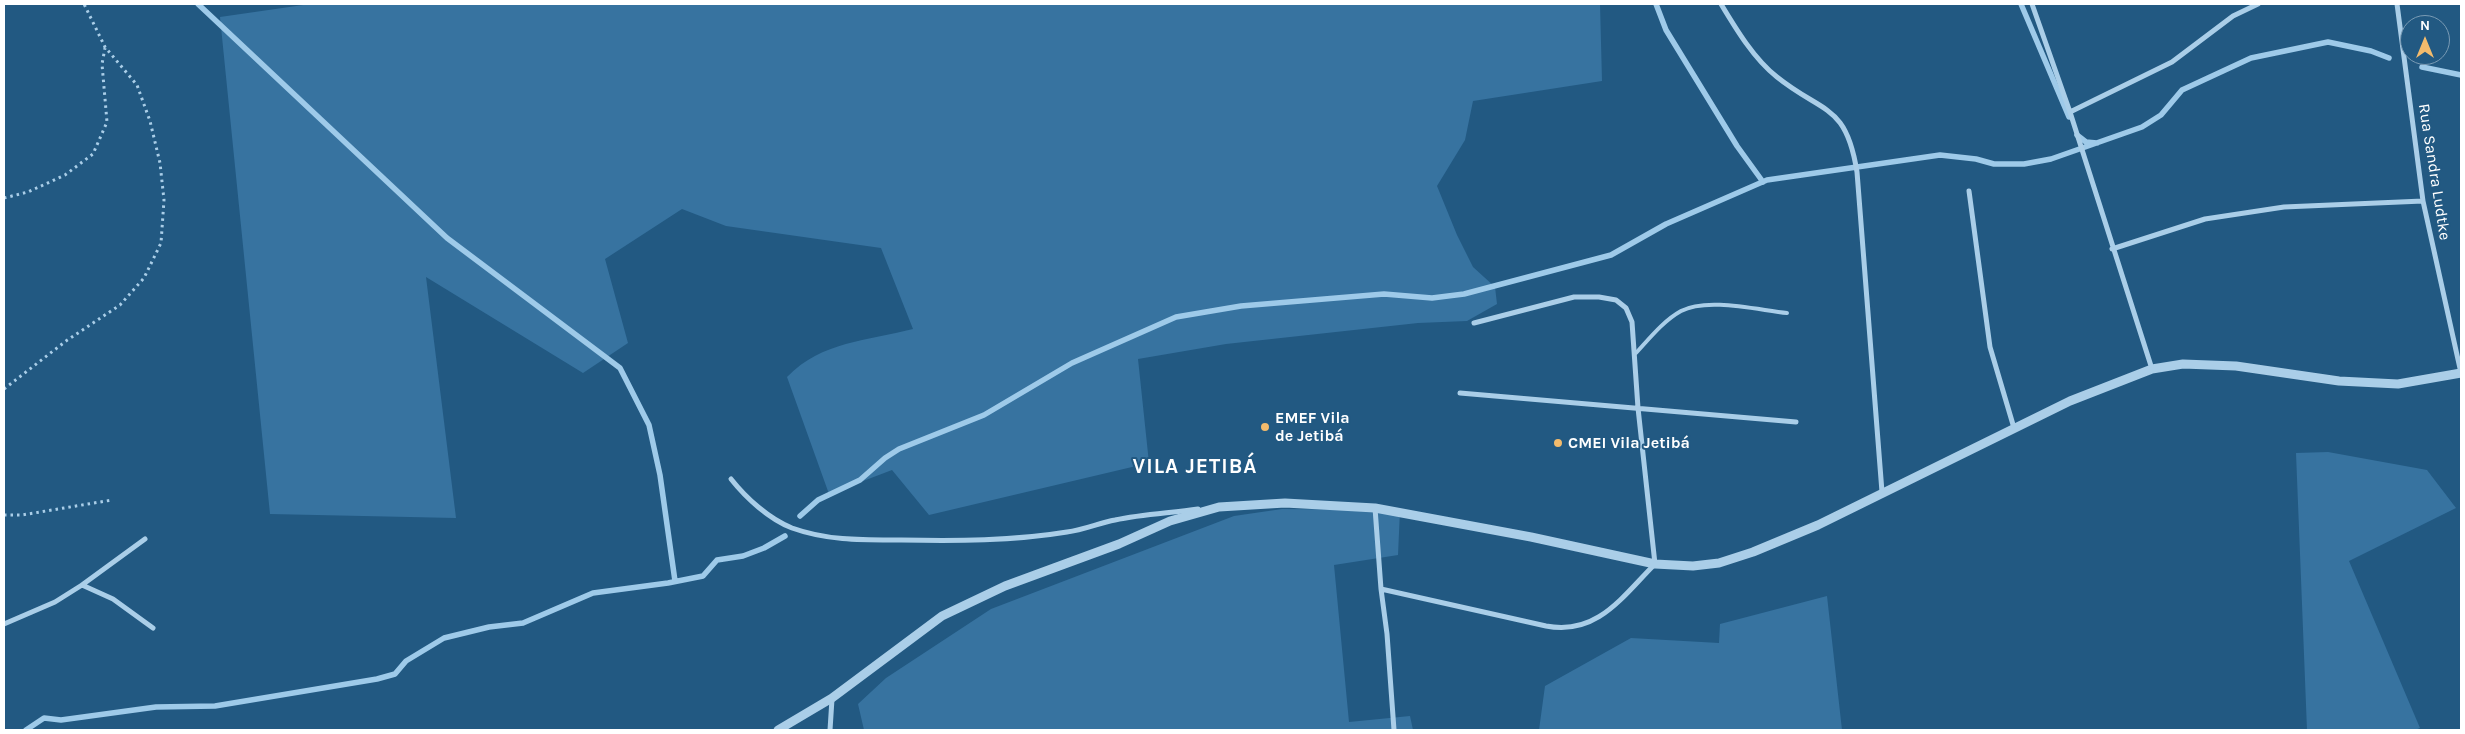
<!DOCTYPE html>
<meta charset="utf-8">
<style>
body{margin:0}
#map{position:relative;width:2465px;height:734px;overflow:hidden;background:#225982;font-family:Karla,sans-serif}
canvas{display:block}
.frame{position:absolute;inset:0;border:5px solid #fff;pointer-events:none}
.north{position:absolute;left:2400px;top:15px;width:50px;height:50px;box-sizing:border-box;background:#225982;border:1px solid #7a9bb4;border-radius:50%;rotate:0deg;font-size:14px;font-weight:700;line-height:20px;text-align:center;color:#fff}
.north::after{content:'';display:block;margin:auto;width:18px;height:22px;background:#f3bb6c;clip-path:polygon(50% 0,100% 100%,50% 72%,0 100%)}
</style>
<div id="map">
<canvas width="2465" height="734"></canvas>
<div class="frame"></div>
<div class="north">N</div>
</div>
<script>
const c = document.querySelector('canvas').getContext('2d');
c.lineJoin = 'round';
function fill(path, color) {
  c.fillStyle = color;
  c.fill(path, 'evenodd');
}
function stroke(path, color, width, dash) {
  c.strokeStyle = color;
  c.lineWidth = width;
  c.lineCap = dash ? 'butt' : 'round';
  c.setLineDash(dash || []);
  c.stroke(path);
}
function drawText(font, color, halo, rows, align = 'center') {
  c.font = font + ' Karla,sans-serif';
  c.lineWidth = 4;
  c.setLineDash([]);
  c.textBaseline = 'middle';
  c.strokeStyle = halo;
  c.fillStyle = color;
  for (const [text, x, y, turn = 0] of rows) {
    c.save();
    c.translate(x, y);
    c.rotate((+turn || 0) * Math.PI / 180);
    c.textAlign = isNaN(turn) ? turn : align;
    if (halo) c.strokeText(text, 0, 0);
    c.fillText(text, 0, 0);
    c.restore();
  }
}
fill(new Path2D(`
 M310 4H1600L1602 81 1473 101 1465 140 1437 186 1457 235 1473 267 1495 287 1497 304 1467 321 1418 323 1226 344 1138 359 1149 463 929 515 892 470 829 494 787 377C822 341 867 341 913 329L881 248 726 226 682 209 605 259 628 343 583 373 426 277 456 518 270 514 220 17Z
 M2328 452 2427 470 2456 508 2349 561 2420 728 2415 730H2307L2296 453Z
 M1282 509 1400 510 1398 555 1334 565 1349 722 1410 716 1413 730H864L858 704 886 678 991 609 1234 516Z
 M1827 596 1842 730H1539L1545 686 1631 638 1719 643 1720 624Z`), '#3773a0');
stroke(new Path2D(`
 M198 4 447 238 620 368 649 425 660 475 675 581
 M1656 4 1666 30 1737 146 1763 182
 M2021 4 2069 117
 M2422 67 2461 75
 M2077 135 2086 142 2097 143
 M800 516 818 500 860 480 885 458 899 449 984 415 1072 363 1176 317 1241 306 1384 294 1432 298 1464 294 1611 255 1666 224 1767 180 1940 155 1976 159 1994 164H2024L2051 159 2142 127 2161 115 2182 90 2251 58 2328 42 2371 51 2389 58
 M26 730 44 718 61 720 156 707 215 706 377 679 395 674 406 661 444 638 489 627 523 623 593 593 668 583 703 576 717 560 743 556 764 548 785 536`), '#9ecae9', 5.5);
stroke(new Path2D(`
 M4 198 28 192 65 175 93 154 107 122 102 64 105 48
 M4 389 66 341 120 305 144 278 161 243 164 200 160 163 150 121 137 85 105 47 84 4
 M4 515H22L112 500`), '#aacee8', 3, [2.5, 4]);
stroke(new Path2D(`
 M1636 353C1649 339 1663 321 1681 311 1707 297 1758 310 1787 313`), '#aacee8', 4);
stroke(new Path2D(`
 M1721 4C1736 29 1754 59 1777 77 1823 114 1846 103 1857 172L1882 492
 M2032 4 2070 112 2152 369
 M2397 4 2423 201 2461 373
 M2070 112 2172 62 2233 16 2258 4
 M1969 191 1990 347 2014 428
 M2112 249 2205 219 2284 207 2423 201
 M1460 393 1796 422
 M731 479C746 498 769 519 792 528 828 541 864 540 901 540 956 541 1013 541 1067 532 1084 530 1099 523 1115 520 1142 514 1171 513 1198 509
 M1375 508 1381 589 1546 626C1597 636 1622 597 1655 564L1638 408 1632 322 1626 308 1616 300 1599 297H1574L1474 323
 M82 585 145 539
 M1381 589 1387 634 1394 730
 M4 624 55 602 82 585 113 599 153 628
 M830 730 832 699`), '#aacee8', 5);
stroke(new Path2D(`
 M778 730 832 698 942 616 1005 586 1119 544 1170 521 1219 507 1285 503 1375 508 1531 537 1655 564 1693 566 1719 563 1753 552 1818 525 2070 401 2152 369 2183 364 2236 366 2339 381 2398 384 2461 373`), '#aacee8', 9);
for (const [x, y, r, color] of [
 [1265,427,5,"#f3bb6c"],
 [1558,443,5,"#f3bb6c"]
]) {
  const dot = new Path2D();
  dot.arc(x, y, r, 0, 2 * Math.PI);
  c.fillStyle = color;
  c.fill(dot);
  stroke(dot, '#225982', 2);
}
drawText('16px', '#fff', '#225982', [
 ["Rua Sandra Ludtke",2434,172,81]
]);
drawText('bold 16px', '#fff', '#225982', [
 ["EMEF Vila",1275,418],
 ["de Jetibá",1275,436],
 ["CMEI Vila Jetibá",1568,443]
], 'left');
c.letterSpacing = '1px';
drawText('bold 21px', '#fff', '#225982', [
 ["VILA JETIBÁ",1195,467]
]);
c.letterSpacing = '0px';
</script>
